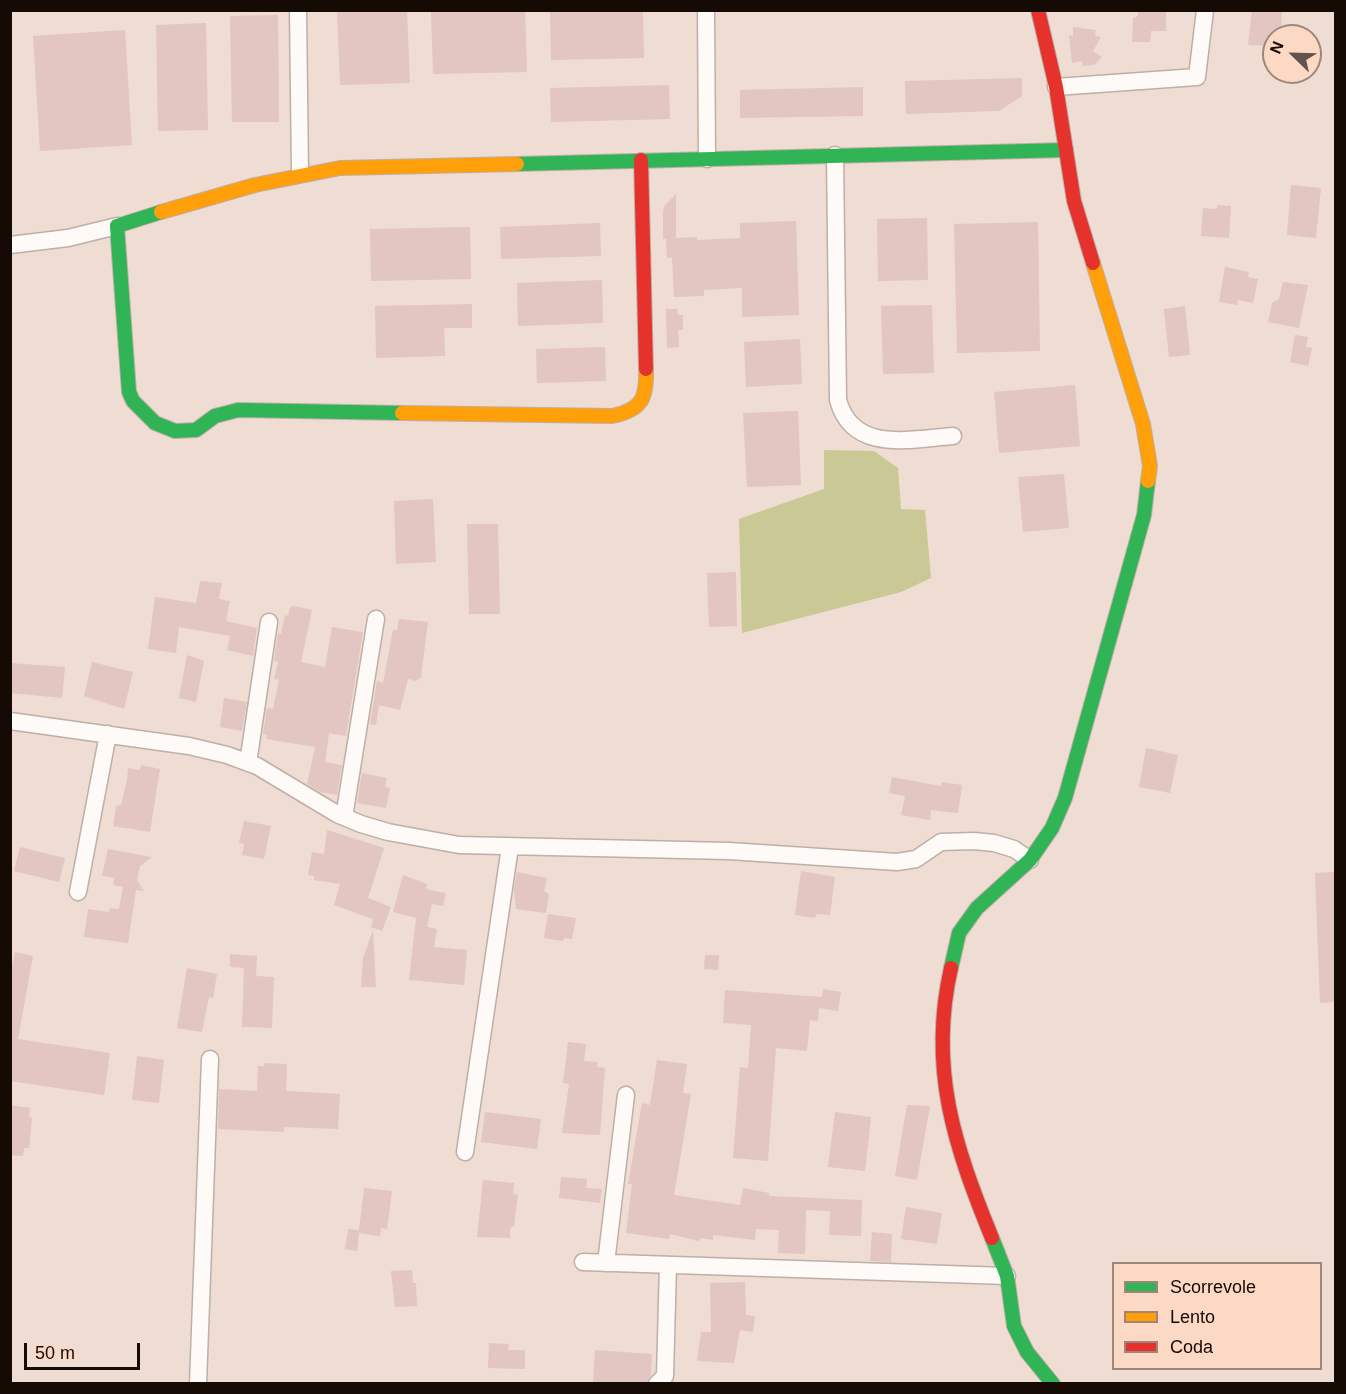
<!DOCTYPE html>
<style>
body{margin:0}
#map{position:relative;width:1346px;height:1394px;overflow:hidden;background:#efdcd2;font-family:Arial,sans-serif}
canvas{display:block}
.frame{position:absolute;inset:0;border:12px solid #160a05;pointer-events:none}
.legend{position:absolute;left:1112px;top:1262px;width:210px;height:108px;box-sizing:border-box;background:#fcd9c5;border:2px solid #a08678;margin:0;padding:8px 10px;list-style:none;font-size:18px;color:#160a05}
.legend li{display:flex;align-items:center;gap:12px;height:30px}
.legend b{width:30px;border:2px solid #a08678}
.north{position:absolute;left:1262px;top:24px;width:60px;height:60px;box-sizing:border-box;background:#fcd9c5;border:2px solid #a08678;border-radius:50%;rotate:293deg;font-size:16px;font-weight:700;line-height:24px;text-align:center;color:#160a05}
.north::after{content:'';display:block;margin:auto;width:21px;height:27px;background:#62544d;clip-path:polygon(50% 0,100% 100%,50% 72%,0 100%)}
.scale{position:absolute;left:24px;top:1343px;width:116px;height:27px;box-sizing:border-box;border:3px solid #160a05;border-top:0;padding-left:8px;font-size:18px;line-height:21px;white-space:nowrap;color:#160a05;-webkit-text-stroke:4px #fcd9c5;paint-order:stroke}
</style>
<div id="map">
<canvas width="1346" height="1394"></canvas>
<div class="frame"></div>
<ul class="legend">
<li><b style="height:8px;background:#30b455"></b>Scorrevole</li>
<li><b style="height:8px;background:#ff9f0a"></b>Lento</li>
<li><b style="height:8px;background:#e5322d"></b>Coda</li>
</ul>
<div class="north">N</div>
<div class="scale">50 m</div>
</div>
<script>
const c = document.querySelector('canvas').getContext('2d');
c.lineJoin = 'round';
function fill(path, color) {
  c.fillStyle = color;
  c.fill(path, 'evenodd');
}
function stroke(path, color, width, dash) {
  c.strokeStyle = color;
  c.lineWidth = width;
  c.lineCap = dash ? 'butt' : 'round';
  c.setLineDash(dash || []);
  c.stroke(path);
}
fill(new Path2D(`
 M824 450 874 451 898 468 901 509 925 510 931 578 901 592 742 633 739 519 824 489Z`), '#cac894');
fill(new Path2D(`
 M337 10H407L410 83 340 85Z
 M431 10H525L527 72 433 74Z
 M550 10H643L644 58 551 60Z
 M1138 10H1166V31H1151L1150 42H1132L1133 18 1138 16Z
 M1252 10H1282L1281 28 1279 27 1278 36H1274V46L1248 45Z
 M278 15 279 122H232L230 16Z
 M206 23 208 130 158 131 156 25Z
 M1073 27 1096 30 1095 36 1101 37 1093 51 1102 57 1094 65 1082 66V61L1072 63 1069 35 1073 36Z
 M125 30 132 145 40 151 33 36Z
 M1022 78V96L999 111 906 114 905 81Z
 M669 85 670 119 551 122 550 88Z
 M863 87V116L740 118V90Z
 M1291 185 1321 188 1316 238 1287 235Z
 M676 194V238L697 237V240L740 238V223L796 221 799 315 742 317V288L704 290V296L674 297 672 258H667L666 239H663V213L664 206Z
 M1217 205 1231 206 1229 238 1201 236 1203 208 1217 209Z
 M927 218 928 280 878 281 877 219Z
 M1038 222 1040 351 957 353 954 224Z
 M600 223 601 256 501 259 500 227Z
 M470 227 471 279 371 281 370 229Z
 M1225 267 1249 272 1248 277 1258 279 1253 303 1238 300 1237 305 1219 302Z
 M602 280 603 323 518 326 517 283Z
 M1283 282 1308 285 1299 328 1268 322 1272 303 1279 299Z
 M472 304V328H444L445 356 376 358 375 306Z
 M932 305 934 373 883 374 881 306Z
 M1185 306 1190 355 1169 357 1164 309Z
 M666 309H677L678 315H683V330H678L679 347 667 348Z
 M1295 335 1308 337 1306 347 1312 348 1308 366 1290 362Z
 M800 339 802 384 746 387 744 342Z
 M605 347 606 381 537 383 536 349Z
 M1075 385 1080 446 999 453 994 392Z
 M798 411 801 485 747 487 743 413Z
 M1064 474 1069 528 1023 532 1018 477Z
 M433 499 436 562 396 564 394 501Z
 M467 524H498L500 614H469Z
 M736 572 737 626 709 627 707 573Z
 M200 581 222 583 219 599 230 601 226 621 257 628 253 656 227 650 230 636 179 627 176 653 148 649 155 597 196 603Z
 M294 606 312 610 301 662 325 667 332 627 363 632 346 736 329 733 325 762 342 765 337 795 320 792 307 784 315 747 266 739 267 735 263 734 267 708 273 709 279 680 274 679 278 662 274 661 278 633 281 634 285 615 288 616 290 607Z
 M399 619 428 622 421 677 416 681 408 679 400 710 379 705 376 725 370 724 377 681 383 683 393 630H397Z
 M187 655 204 661 196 702 179 698Z
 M92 662 133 672 124 709 84 696Z
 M10 663 65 667 62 698 10 693Z
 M224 698 247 702 242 731 220 727Z
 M1146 748 1178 755 1170 793 1139 787Z
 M141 765 160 769 150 832 113 826 116 806 121 805 127 780 128 768 140 770Z
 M362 773 387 778 385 787 390 788 386 808 357 803Z
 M892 777 941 786 942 782 962 785 958 813 931 810 930 820 901 815 905 796 889 793Z
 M244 821 271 826 264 859 242 855 244 844 239 843Z
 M327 830 384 848 368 898 391 907 382 931 371 927 373 919 334 905 340 884 314 880V876L308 875 312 852 324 854Z
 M20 847 65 858 59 882 14 871Z
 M108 849 152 857 140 866 137 880 144 891 136 890 128 943 84 937 88 909 109 912 110 908 119 909 123 887 113 885 114 878 102 876Z
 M801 871 835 877 830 915 816 914 815 918 795 915Z
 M517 872 547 878 544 891 549 894 546 913 516 909 514 889Z
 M1335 872V1002L1320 1003 1315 873Z
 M403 875 427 884 426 889 446 893 443 906 432 904 427 927 437 929 434 947 467 950 464 985 409 980 416 918 393 912Z
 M548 914 576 918 572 939 564 938 563 941 544 938Z
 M373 930 376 987H361L363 958Z
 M15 952 33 956 18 1039 110 1053 104 1095 10 1081V975Z
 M230 954 257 956 256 976 274 977 272 1028 242 1027 244 968 230 967Z
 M705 955H719L718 970 704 969Z
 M187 968 217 974 213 998 209 997 202 1032 177 1028Z
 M823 989 841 992 838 1011 819 1008 818 1021 810 1020 807 1051 776 1048 768 1161 733 1158 740 1067 748 1068 751 1025 723 1023 725 990 822 997Z
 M568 1042 586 1044 584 1061 598 1062 597 1067 605 1068 600 1135 562 1133 569 1084 563 1083Z
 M137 1056 164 1060 159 1103 132 1100Z
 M657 1060 687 1064 683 1093 691 1094 674 1195 740 1205 743 1188 769 1193V1196L862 1200 861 1236 829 1235 830 1211 806 1210 805 1254 778 1253 779 1230 756 1229 755 1240 713 1235V1240L701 1238 698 1241 670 1234 669 1239 626 1233 632 1184H628L634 1149 642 1103 650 1105Z
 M265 1063 287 1064 286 1091 340 1094 338 1129 284 1127V1132L218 1129 219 1089 257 1091 258 1066H264Z
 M10 1105 30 1108 29 1116 32 1118 29 1148H24L23 1156 10 1155Z
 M907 1105 930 1106 917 1180 895 1176Z
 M485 1112 541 1119 537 1149 481 1142Z
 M835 1112 871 1117 865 1171 828 1167Z
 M561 1177 587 1179 586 1188 602 1189 600 1203 559 1198Z
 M483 1180 514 1183 513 1194 518 1195 514 1226 510 1228V1238L477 1237Z
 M364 1188 392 1191 387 1229 381 1228 380 1236 359 1233 357 1251 345 1249 348 1229 359 1230Z
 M906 1207 942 1213 937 1244 901 1239Z
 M872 1232 892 1234 891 1262 870 1261Z
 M412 1270 413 1283H416L417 1306 395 1307 391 1271Z
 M745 1282 746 1315 755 1316 753 1332 740 1330 734 1363 697 1361 701 1332H711L710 1283Z
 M489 1343 509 1344 508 1350H525V1369L488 1368Z
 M595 1350 652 1354 651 1375 647 1383H593Z`), '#e3c5c2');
const street = new Path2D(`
 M298 10 300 173
 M706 10 707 159
 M1056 87 1197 77 1205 10
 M835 155 838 400C853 454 910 439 953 436
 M10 245 68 238 117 226
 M10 721 189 746 227 755 257 766 337 814 361 824 388 832 459 845 729 851 897 862 916 859 941 842 974 841 994 843 1014 849 1030 860
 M248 763 269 622
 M344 817 376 619
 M78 892 108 734
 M465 1152 510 847
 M583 1262 1007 1276
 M606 1263 626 1095
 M198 1384 210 1059
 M657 1384 665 1376 668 1265`);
const fast = new Path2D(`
 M517 164 1066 150
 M161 212 117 226 129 392 133 401 155 423 175 431 196 430 215 416 238 410 402 413
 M951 968 959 933 977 908 1030 860 1052 828 1065 798 1144 515 1148 481
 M992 1238 1007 1276 1014 1326 1027 1352 1053 1384`);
const slow = new Path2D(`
 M161 212 255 185 340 168 517 164
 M1093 263 1143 424 1150 466 1148 481
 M402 413 612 416C642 410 647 398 646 369`);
const jam = new Path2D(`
 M1038 10 1056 87 1074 201 1093 263
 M641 160 646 369
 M951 968C928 1069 955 1147 992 1238`);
stroke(street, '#beafa7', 19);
stroke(fast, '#beafa7', 16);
stroke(slow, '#beafa7', 16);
stroke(jam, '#beafa7', 16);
stroke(street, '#fdfaf8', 16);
stroke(fast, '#30b455', 14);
stroke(slow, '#ff9f0a', 14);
stroke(jam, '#e5322d', 14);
</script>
